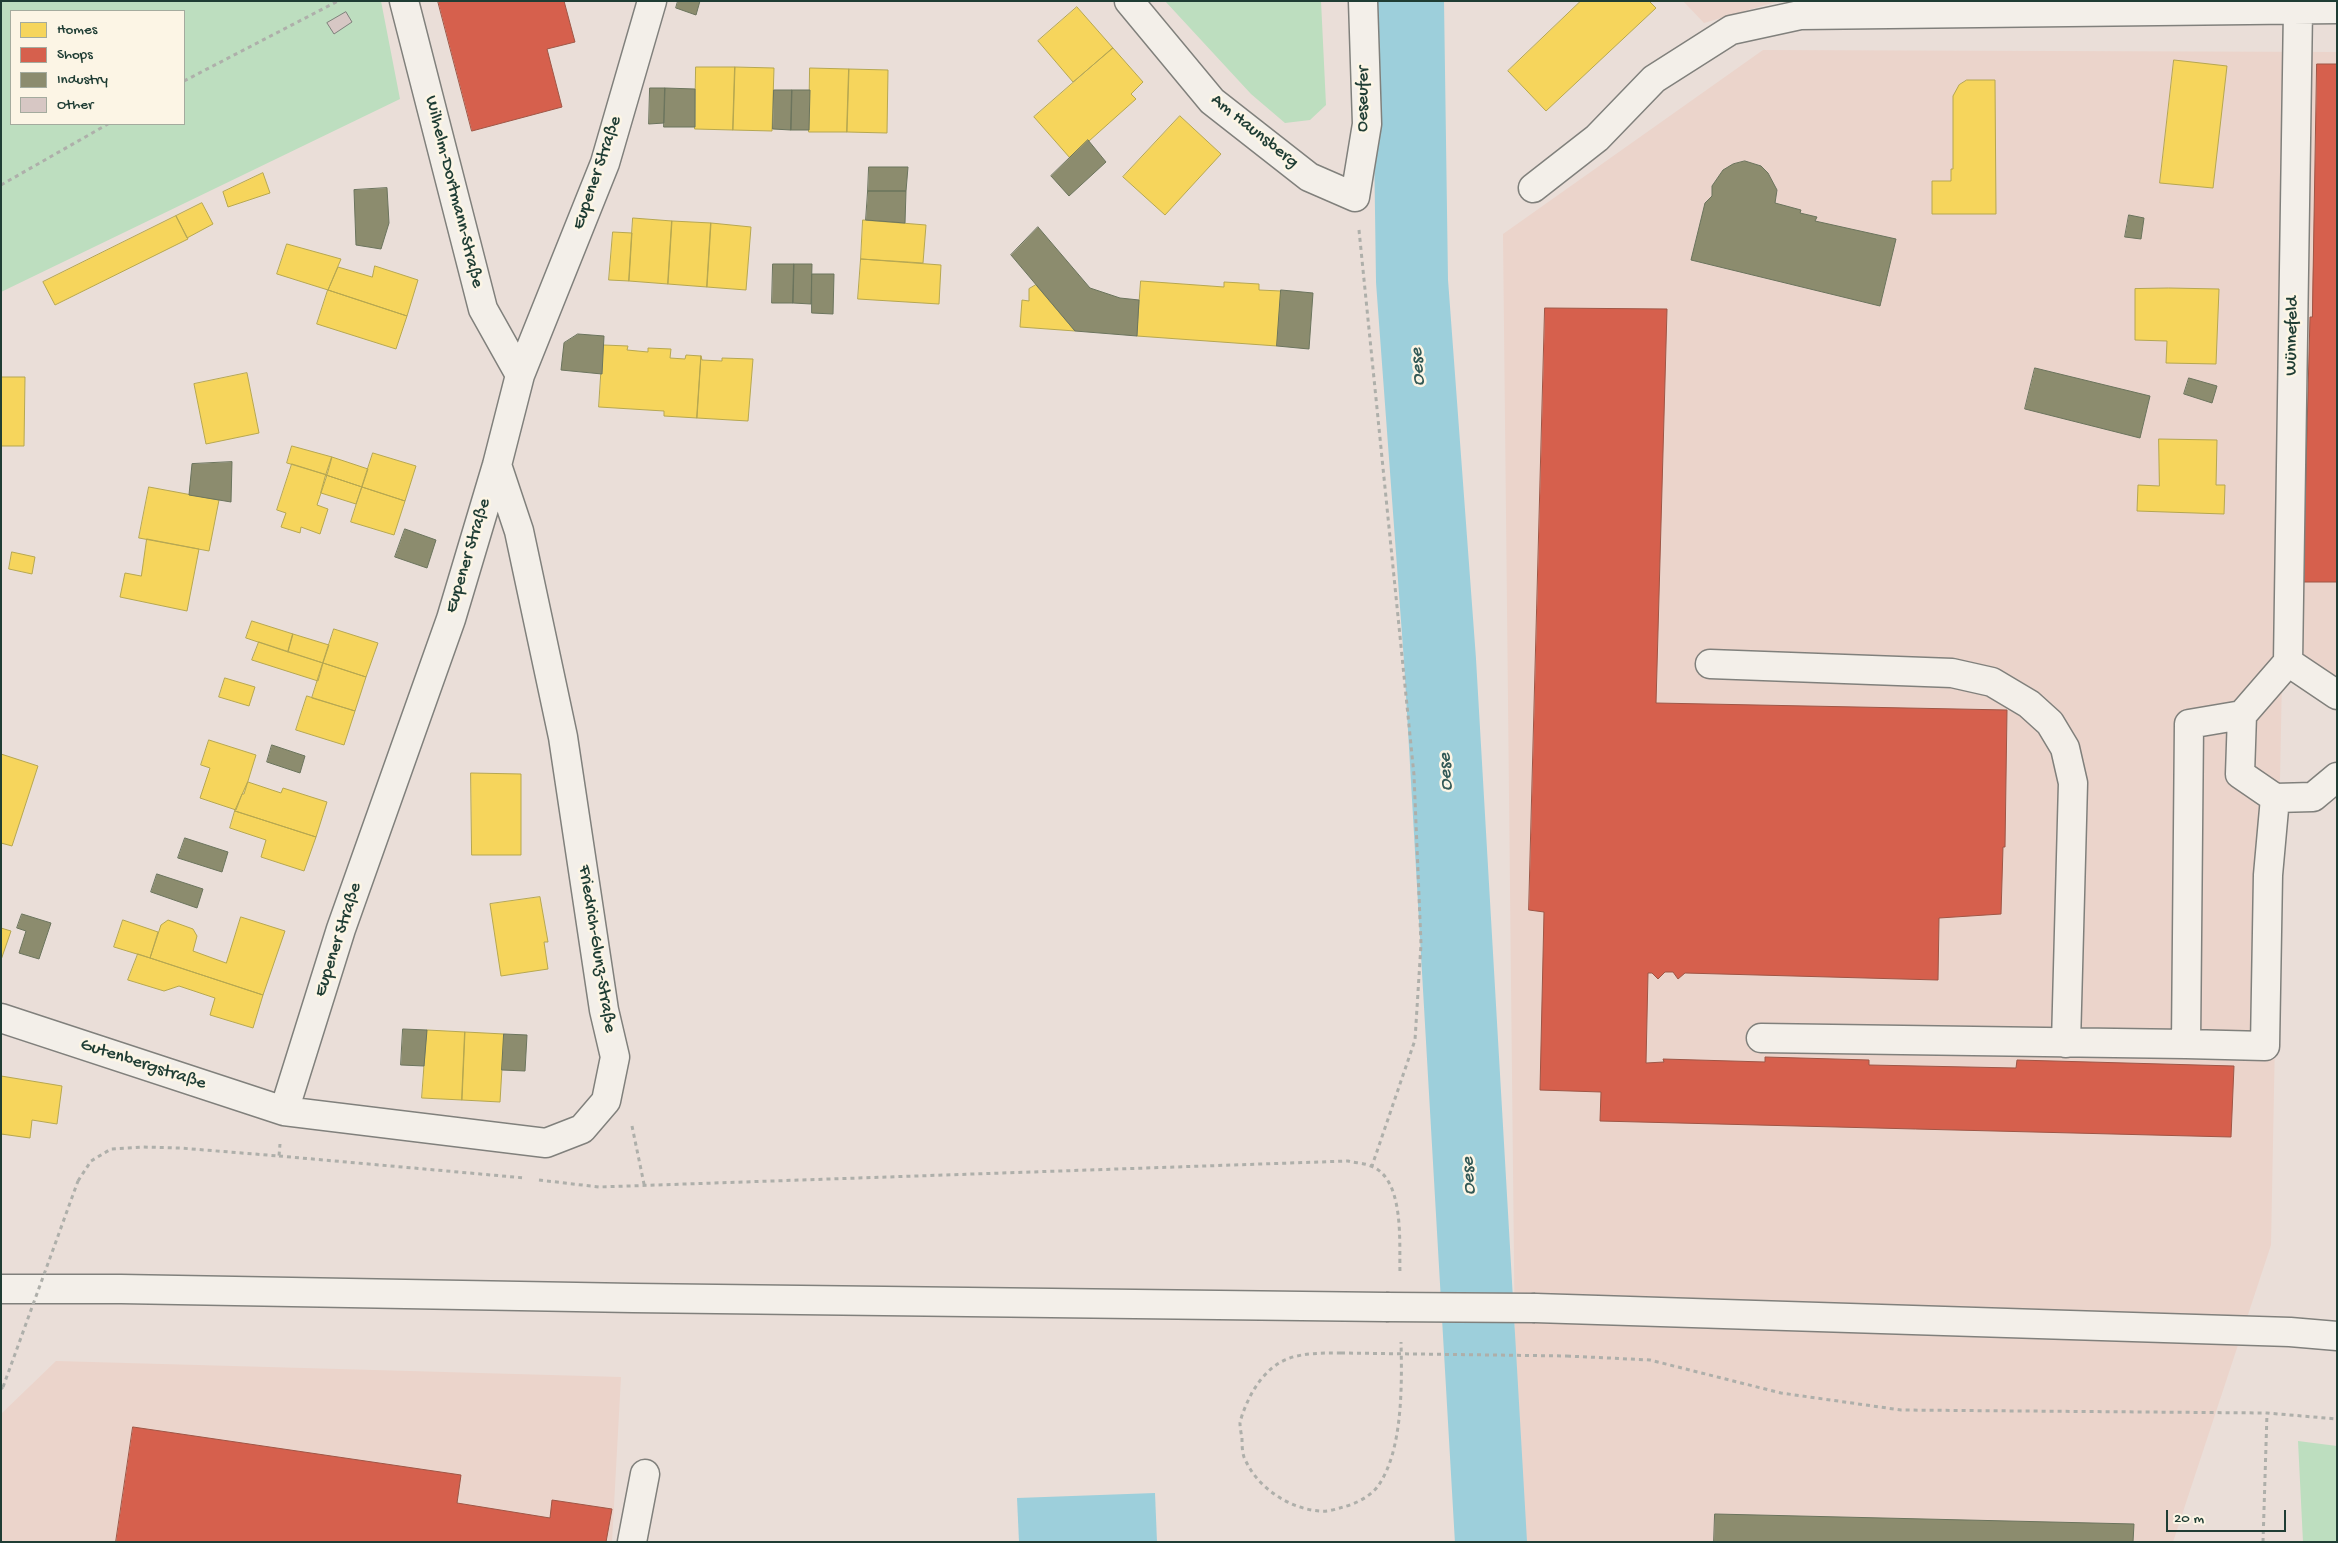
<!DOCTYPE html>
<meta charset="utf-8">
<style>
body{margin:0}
#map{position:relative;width:2338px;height:1543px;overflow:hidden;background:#eaded8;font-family:"Gochi Hand",sans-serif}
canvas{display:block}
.frame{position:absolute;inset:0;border:2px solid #1f3d34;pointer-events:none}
.legend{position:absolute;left:10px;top:10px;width:175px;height:115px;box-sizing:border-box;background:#fcf5e5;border:1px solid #a4ab9e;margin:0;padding:6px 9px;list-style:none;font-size:15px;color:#1f3d34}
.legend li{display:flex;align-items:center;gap:10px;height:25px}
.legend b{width:25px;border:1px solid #a4ab9e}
.scale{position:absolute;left:2166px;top:1510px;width:120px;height:22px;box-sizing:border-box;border:2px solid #1f3d34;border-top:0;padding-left:6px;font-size:15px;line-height:18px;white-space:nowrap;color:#1f3d34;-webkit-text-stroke:4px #fcf5e5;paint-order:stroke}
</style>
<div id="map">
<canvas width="2338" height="1543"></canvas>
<div class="frame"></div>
<ul class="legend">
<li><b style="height:14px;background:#f6d55c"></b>Homes</li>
<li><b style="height:14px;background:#d6604d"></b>Shops</li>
<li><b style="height:14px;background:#8c8c6e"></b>Industry</li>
<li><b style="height:14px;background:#d7c7c4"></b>Other</li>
</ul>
<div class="scale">20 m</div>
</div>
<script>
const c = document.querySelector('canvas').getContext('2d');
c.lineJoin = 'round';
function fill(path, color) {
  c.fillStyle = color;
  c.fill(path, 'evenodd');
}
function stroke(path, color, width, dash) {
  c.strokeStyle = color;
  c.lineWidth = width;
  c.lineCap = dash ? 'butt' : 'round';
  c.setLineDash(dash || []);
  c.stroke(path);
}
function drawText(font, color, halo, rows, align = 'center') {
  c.font = font + ' "Gochi Hand",sans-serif';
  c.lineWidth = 5;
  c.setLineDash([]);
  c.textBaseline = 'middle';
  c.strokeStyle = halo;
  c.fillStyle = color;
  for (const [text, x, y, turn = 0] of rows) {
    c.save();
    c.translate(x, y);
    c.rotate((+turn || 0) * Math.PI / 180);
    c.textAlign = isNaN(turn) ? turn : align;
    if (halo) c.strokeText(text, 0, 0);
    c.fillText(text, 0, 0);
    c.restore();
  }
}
fill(new Path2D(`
 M1683 1H1779L1704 23Z
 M1763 50 2337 52V676L2282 677 2271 1245 2173 1542H1517L1503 234Z
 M56 1361 621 1377 612 1542H1V1414Z`), '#ebd4cb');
fill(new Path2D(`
 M1 1H381L400 99 1 292ZM11 11H184V124H11Z
 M1165 1H1321L1326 105 1310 120 1285 123 1251 94Z
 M2298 1441 2337 1446V1542H2303Z`), '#bddebf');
fill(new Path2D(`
 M1155 1493 1157 1542H1019L1017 1498Z`), '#9dcfdb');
const homes = new Path2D(`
 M1581 1H1649L1656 8 1546 111 1508 71Z
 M1077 7 1113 48 1073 82 1038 41Z
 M1113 48 1143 82 1131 94 1136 99 1070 158 1034 117Z
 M2174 60 2227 66 2213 188 2160 183Z
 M696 67H735L733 130 695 129Z
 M735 67 774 68 772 131 733 130Z
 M810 68 849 69 847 132H809Z
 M849 69 888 70 887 133 847 132Z
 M1967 80H1995L1996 214H1932V181H1951V169H1953V96L1959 85Z
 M1180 116 1221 154 1165 215 1123 177Z
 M263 173 270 193 228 207 223 192Z
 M202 203 213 224 187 238 176 216Z
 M176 216 188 239 55 305 43 282Z
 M633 218 672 221 668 284 629 281Z
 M863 220 926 225 923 263 861 259Z
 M672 221 711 223 707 287 668 284Z
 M711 223 751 227 746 290 707 287Z
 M613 232 632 233 629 281 609 280Z
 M287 244 341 259 328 290 277 274Z
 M861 259 941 265 939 304 858 299Z
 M375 266 418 280 407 316 328 290 338 267 372 277Z
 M1141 281 1224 287V282L1259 284V290L1281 291 1277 346 1137 336Z
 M1036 285 1075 331 1020 327 1022 300 1029 301V289Z
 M2169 288 2219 289 2216 364 2166 363 2167 341 2135 340V289Z
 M328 290 407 316 396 349 317 324Z
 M603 345 628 346 627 350 648 352V348L671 349 670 358 685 359 686 355 701 356 697 418 664 416V411L599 407Z
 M701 356 702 360 722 361V358L753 359 748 421 697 418Z
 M247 373 259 433 206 444 194 384Z
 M1 377H25L24 446H1Z
 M2159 439 2217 440 2216 485H2225L2224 514 2137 511 2138 485 2159 486Z
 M292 446 332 457 327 475 287 463Z
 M373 453 416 466 405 501 362 487Z
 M332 457 368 469 362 487 326 475Z
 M292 464 327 475 317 505 328 509 320 534 301 527 300 533 281 527 286 513 277 510Z
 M326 475 362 487 356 504 321 493Z
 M149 487 219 500 209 551 139 538Z
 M362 487 405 501 394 535 351 522Z
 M147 539 199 549 187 611 120 597 125 573 141 576Z
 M12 552 35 557 32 574 9 569Z
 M252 621 293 634 288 652 246 638Z
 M334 629 378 643 366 677 323 663Z
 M293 634 329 645 323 663 288 652Z
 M259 642 323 663 318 681 252 660Z
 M323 663 366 677 355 711 312 698Z
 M225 678 255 687 249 706 219 697Z
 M307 696 355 711 344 745 296 730Z
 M209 740 256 755 244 794H242L236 810 200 798 210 768 201 765Z
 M1 754 38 766 12 846 1 843Z
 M471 773 521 774V855H472Z
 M248 782 281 793 283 788 327 802 316 837 235 811Z
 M235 811 316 837 304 871 261 857 266 840 230 828Z
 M540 897 548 942H544L548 969 501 976 490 904Z
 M241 917 285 931 263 995 150 958 161 925 168 920 193 929 197 936 193 951 226 963Z
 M123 920 158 932 150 958 114 947Z
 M1 928 11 931 1 960Z
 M138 954 263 995 253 1028 210 1015 215 998 179 986 164 991 128 980Z
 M427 1030 465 1032 462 1100 422 1098Z
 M465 1032 504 1034 500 1102 462 1100Z
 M1 1076 62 1086 57 1124 32 1120 30 1138 1 1134Z`);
fill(homes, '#f6d55c');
stroke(homes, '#b6a750', 1);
const shops = new Path2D(`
 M438 1H564L575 42 547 49 562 107 472 131Z
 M2317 64H2337V582H2303L2310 317H2312Z
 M1545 308 1667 309 1656 703 2007 710 2005 847H2003L2001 914 1939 918 1938 980 1685 973 1678 979 1673 972H1665L1658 979 1652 973H1648L1646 1063 1664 1062 1663 1059 1765 1062V1057L1869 1060V1065L2016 1068 2017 1060 2234 1066 2231 1137 1600 1121 1601 1092 1540 1090 1544 912 1529 910Z
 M133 1427 461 1475 457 1503 550 1518 552 1500 612 1509 606 1542H116Z`);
fill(shops, '#d6604d');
stroke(shops, '#9f5646', 1);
const industry = new Path2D(`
 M678 1H700L696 15 676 8Z
 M650 88H665L664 123 649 124Z
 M665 88 695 89V127H664Z
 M774 90H792L791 130 773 129Z
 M792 90H810L809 130H791Z
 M1088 140 1106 162 1069 196 1051 176Z
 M1745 161 1761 166 1768 173 1777 190 1775 203 1801 210 1800 213 1817 217 1815 221 1896 239 1880 306 1691 260 1705 203 1712 196V186L1723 170 1733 164Z
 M869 167H908L906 191H868Z
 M387 188 389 223 381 249 356 245 354 190Z
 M868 191H906L905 223 866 220Z
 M2129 215 2144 218 2141 239 2125 237Z
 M1038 227 1090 288 1120 298 1139 300 1137 336 1075 331 1011 255Z
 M773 264H794L793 303H772Z
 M794 264H812L811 304 793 303Z
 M812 274H834L833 314 812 313Z
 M1281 290 1313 293 1309 349 1277 346Z
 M578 334 604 336 602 374 561 370 564 343Z
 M2035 368 2150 396 2140 438 2025 409Z
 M2189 378 2217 386 2212 403 2184 394Z
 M232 462 231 502 189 495 192 464Z
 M405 529 436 540 427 568 395 557Z
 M272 745 305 756 300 773 267 762Z
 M185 838 228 852 222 872 178 858Z
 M157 874 203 889 197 908 151 892Z
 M22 914 51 923 39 959 19 953 26 931 17 928Z
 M403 1029 427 1030 424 1066 401 1065Z
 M504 1034 527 1035 525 1071 502 1070Z
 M1715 1514 2134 1524 2133 1542H1714Z`);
fill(industry, '#8c8c6e');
stroke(industry, '#6b745d', 1);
stroke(new Path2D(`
 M1408 1 1412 281 1440 660 1491 1542`), '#9dcfdb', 72);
const building = new Path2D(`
 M346 12 352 22 334 34 327 23Z`);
fill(building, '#d7c7c4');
stroke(building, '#80807c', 1);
const minor = new Path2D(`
 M404 1 483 309 520 375
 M1129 1 1212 101 1309 177 1355 197 1367 124 1363 1
 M2298 9 2288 662 2242 715 2240 774 2275 798 2313 797 2337 777
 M1533 188 1597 138 1654 79 1731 30 1800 15 2337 9
 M2288 662 2337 695
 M1710 664 1952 673 1992 682 2029 704 2050 723 2065 748 2073 783 2066 1043
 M2242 715 2189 724 2186 1044 2265 1046 2268 875 2275 798
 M1 1018 284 1111 546 1143 582 1129 606 1101 615 1057 604 1010 563 737 519 531 497 465
 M1761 1038 2186 1044
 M284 1111 341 929 451 619 497 465 520 375 605 163 652 1
 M632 1542 645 1474`);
const major = new Path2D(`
 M1 1289H121L633 1298 1386 1307
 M1535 1308 2290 1332 2337 1336`);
stroke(minor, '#80807c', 31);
stroke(major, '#80807c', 31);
stroke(new Path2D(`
 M184 81 338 1
 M1 185 108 124
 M1359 230 1414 775 1421 944 1415 1040 1372 1166
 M632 1126 644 1184
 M279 1156 525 1178
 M539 1180 599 1187 1348 1161C1355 1163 1364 1163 1371 1166 1405 1179 1399 1243 1400 1273
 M78 1181 91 1161 111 1149 143 1147 180 1148 279 1156 280 1144
 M1341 1353C1301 1353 1276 1353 1253 1391 1248 1400 1242 1413 1240 1423 1240 1427 1241 1433 1242 1438 1242 1444 1242 1451 1244 1457 1256 1487 1289 1509 1320 1511 1328 1512 1336 1509 1343 1507 1355 1504 1370 1497 1378 1486 1403 1451 1402 1384 1401 1342
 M1567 1356 1650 1360 1781 1393 1901 1410 2267 1413 2337 1419
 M1 1389 3 1387
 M2263 1542 2267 1413`), '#aeafaa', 3, [4, 4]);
stroke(minor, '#f3efe9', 28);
stroke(major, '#f3efe9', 28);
const majorBridge = new Path2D(`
 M1386 1307 1535 1308`);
stroke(majorBridge, '#80807c', 31, []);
stroke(new Path2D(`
 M1341 1353 1567 1356
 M3 1387 78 1181`), '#aeafaa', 3, [4, 4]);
stroke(majorBridge, '#f3efe9', 28);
drawText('18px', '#1f3d34', '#fcf5e5', [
 ["Oeseufer",1364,99,-89],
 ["Am Haunsberg",1254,132,39],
 ["Eupener Straße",598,173,-71],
 ["Wilhelm-Dortmann-Straße",453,192,76],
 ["Wünnefeld",2293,336,-89],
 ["Eupener Straße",469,556,-73],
 ["Eupener Straße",339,940,-72],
 ["Friedrich-Glunz-Straße",596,949,81],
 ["Gutenbergstraße",143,1065,18]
]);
drawText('italic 19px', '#325956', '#fcf5e5', [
 ["Oese",1419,367,-94],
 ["Oese",1447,772,-93],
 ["Oese",1470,1176,-93]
]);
</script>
